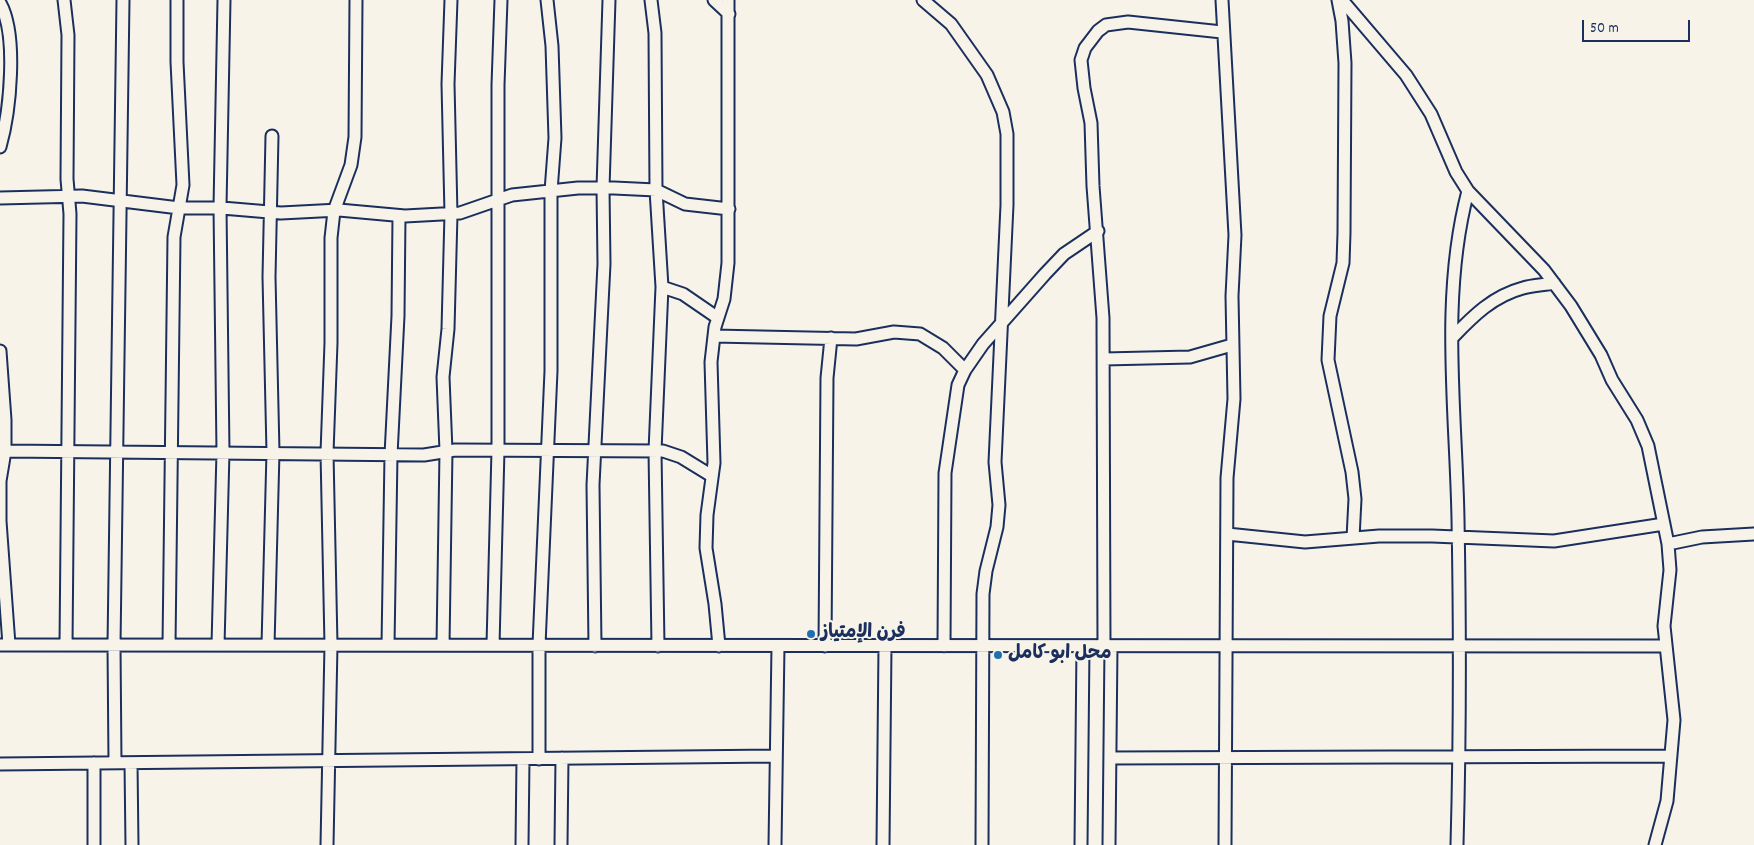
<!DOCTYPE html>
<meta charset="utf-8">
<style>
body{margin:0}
#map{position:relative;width:1754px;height:845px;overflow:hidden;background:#f7f3e8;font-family:Dekko,sans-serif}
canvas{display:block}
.scale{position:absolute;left:1582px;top:20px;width:108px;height:22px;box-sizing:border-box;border:2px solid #1b2f5e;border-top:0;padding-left:6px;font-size:15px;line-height:18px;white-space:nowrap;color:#1b2f5e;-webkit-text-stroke:4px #f7f3e8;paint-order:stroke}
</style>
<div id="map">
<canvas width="1754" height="845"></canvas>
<div class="scale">50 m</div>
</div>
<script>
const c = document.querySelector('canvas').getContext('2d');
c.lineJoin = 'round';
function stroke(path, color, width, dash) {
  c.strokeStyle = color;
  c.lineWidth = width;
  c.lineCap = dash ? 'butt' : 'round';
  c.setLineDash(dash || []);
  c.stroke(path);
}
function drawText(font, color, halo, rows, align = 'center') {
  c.font = font + ' Dekko,"Playpen Sans Arabic",sans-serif';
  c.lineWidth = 4;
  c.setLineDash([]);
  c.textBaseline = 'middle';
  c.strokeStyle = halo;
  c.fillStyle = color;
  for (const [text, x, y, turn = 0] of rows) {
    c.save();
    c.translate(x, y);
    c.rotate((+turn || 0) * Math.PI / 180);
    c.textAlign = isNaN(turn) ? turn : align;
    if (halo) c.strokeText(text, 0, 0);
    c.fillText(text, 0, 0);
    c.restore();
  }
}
const minor = new Path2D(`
 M64 0 68 35 67 179 70 214 66 645
 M651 0 655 33 656 190 662 287 655 451 658 646
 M714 0 729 14
 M923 0 951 24 987 75 1003 112 1007 134V205L995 462 999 505 997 527 986 571 983 594 982 845
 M1222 0 1235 235 1232 296 1234 399 1227 478 1225 845
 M1338 0 1342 21 1345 63 1344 233 1343 263 1330 316 1328 360 1352 472 1355 499 1353 538
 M1342 0 1406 75 1431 114 1456 172 1468 191 1544 270 1571 306 1601 355 1612 380 1637 420 1648 446 1668 544 1670 570 1664 626 1674 720 1667 801 1655 845
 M0 3C18 35 10 112 0 147
 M0 198 82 196 179 208H222L281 213 339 210 405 216 460 213 512 195 578 188H614L656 190 685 204 729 209
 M662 287 683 294 718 318
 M714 336 856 339 894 332 920 334 943 348 965 370
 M1453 337C1473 316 1493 296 1523 288 1533 285 1544 285 1554 283
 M0 351 5 420V451L0 481V521L9 645
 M1104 359 1190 357 1232 345
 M5 451 424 455 455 450 663 451 681 457 712 476
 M1227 534 1305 542 1379 536H1432L1554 541 1664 524
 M1668 544 1702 537 1754 534
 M0 645 1666 646
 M169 645 174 237 183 185 177 62V0
 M218 645 223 452 220 207 224 0
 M268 645 273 452 269 277 272 136
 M388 645 391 455 398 316 399 216
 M443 645 446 451 443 377 448 329 451 214 448 84 451 0
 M493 645 498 450V85L501 0
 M595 646 593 485 604 264 603 188 609 0
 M719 646 715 604 706 548 707 515 714 463 711 362 715 327 724 299 728 263V0
 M825 646 827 378 831 338
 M944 646 945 473 958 385 965 370 983 344 1045 274 1064 254 1098 231
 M1104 646 1103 318 1093 186 1091 123 1084 88 1081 60 1085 48 1098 31 1106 25 1128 22 1222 32
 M1110 758 1671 756
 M539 759V645L551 371V191L555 138 552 46 547 0
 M94 763V845
 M115 763 114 645 123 0
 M131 763 132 845
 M0 764 776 756
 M327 845 331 645 327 453 331 343V238L334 211 351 165 355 137 356 0
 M522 845 523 759
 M561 845 562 758
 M775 845 778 646
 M883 845 885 646
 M1081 845 1083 646
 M1109 845 1111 646
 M1457 845C1460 736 1460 628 1458 519 1456 410 1440 297 1468 191`);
stroke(minor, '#1b2f5e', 15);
stroke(minor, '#f7f3e8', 11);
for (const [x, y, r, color] of [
 [811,634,5,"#1f6fb2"],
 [998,655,5,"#1f6fb2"]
]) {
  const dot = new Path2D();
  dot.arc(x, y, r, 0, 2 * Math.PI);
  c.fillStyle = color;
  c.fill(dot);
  stroke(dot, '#f7f3e8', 2);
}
drawText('bold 19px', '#1b2f5e', '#f7f3e8', [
 ["فرن الإمتياز",821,634],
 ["محل ابو كامل",1008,655]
], 'left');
</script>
